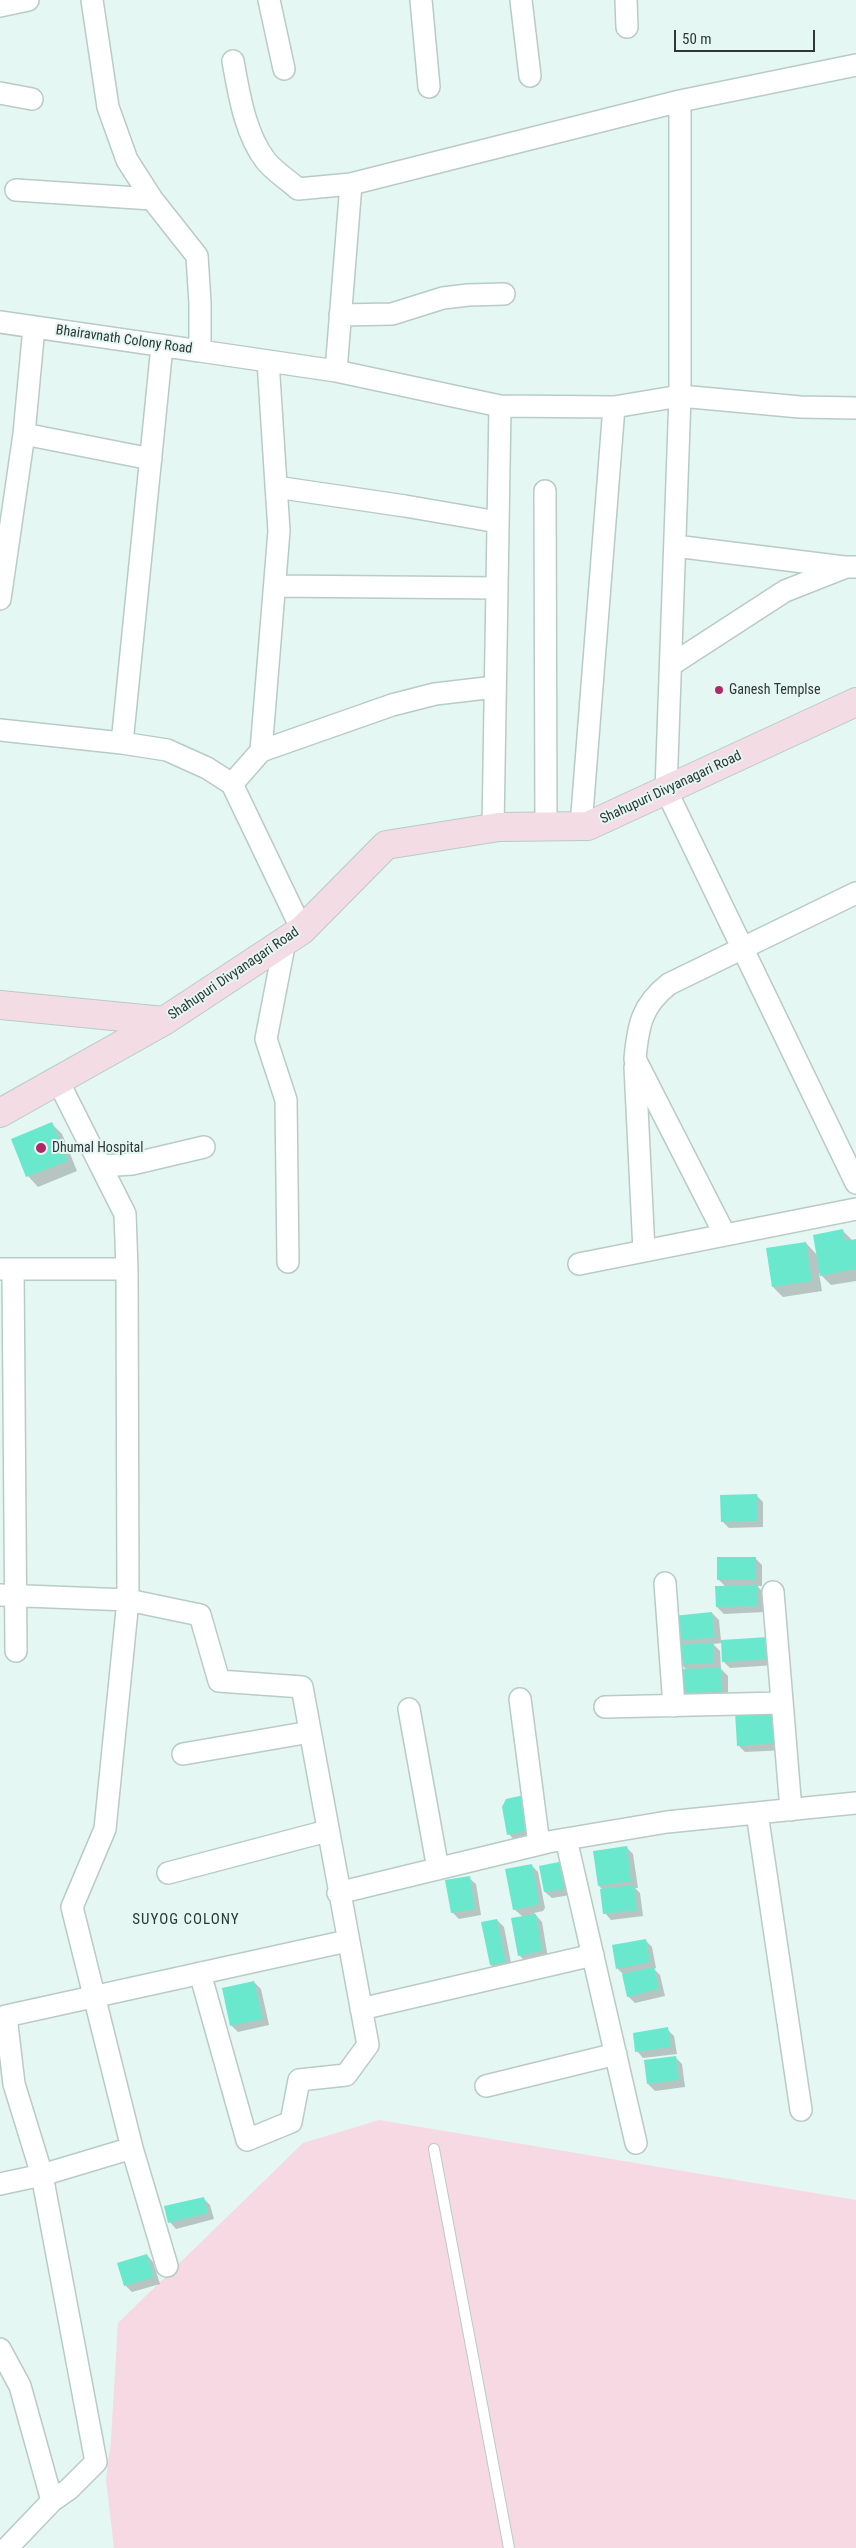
<!DOCTYPE html>
<style>
body{margin:0}
#map{position:relative;width:856px;height:2548px;overflow:hidden;background:#e4f7f2;font-family:"Roboto Condensed",sans-serif}
canvas{display:block}
.scale{position:absolute;left:674px;top:30px;width:141px;height:22px;box-sizing:border-box;border:2px solid #2f3735;border-top:0;padding-left:6px;font-size:15px;line-height:18px;white-space:nowrap;color:#2f3735;-webkit-text-stroke:4px #e4f7f2;paint-order:stroke}
</style>
<div id="map">
<canvas width="856" height="2548"></canvas>
<div class="scale">50 m</div>
</div>
<script>
const c = document.querySelector('canvas').getContext('2d');
c.lineJoin = 'round';
function fill(path, color) {
  c.fillStyle = color;
  c.fill(path, 'evenodd');
}
function stroke(path, color, width, dash) {
  c.strokeStyle = color;
  c.lineWidth = width;
  c.lineCap = dash ? 'butt' : 'round';
  c.setLineDash(dash || []);
  c.stroke(path);
}
function drawText(font, color, halo, rows, align = 'center') {
  c.font = font + ' "Roboto Condensed",sans-serif';
  c.lineWidth = 4;
  c.setLineDash([]);
  c.textBaseline = 'middle';
  c.strokeStyle = halo;
  c.fillStyle = color;
  for (const [text, x, y, turn = 0] of rows) {
    c.save();
    c.translate(x, y);
    c.rotate((+turn || 0) * Math.PI / 180);
    c.textAlign = isNaN(turn) ? turn : align;
    if (halo) c.strokeText(text, 0, 0);
    c.fillText(text, 0, 0);
    c.restore();
  }
}
fill(new Path2D(`
 M379 2120 856 2200V2548H114L106 2480 111 2440 118 2323 303 2143Z`), '#f6d9e2');
fill(new Path2D(`
 M52 1124 62 1134 77 1171 38 1187 28 1176 13 1139Z
 M843 1231 853 1241H856V1281L831 1285 819 1273 822 1291 783 1297 773 1287 806 1243 817 1255Z
 M756 1495 763 1502V1527L729 1528 722 1521Z
 M755 1558 762 1565V1586H757L764 1593 765 1612 724 1614 717 1607 726 1587 718 1579Z
 M712 1613 719 1620 721 1641 767 1638 775 1665 730 1668 723 1661 722 1643 713 1644 720 1651 721 1669 728 1676V1698L690 1699 683 1692 687 1670 681 1664 682 1646 677 1640Z
 M736 1713 787 1750 745 1752 738 1745Z
 M503 1808 537 1837 515 1841 509 1834Z
 M626 1847 633 1854 638 1888H635L640 1893 643 1916 611 1920 605 1913 603 1890 599 1886Z
 M559 1863 565 1870 570 1895 552 1898 545 1892Z
 M531 1865 538 1872 545 1908 543 1911 534 1913 542 1922 548 1958 526 1962 519 1955 523 1917 514 1909Z
 M469 1878 476 1884 481 1915 459 1919 452 1912Z
 M497 1920 504 1927 512 1968 498 1972 491 1965Z
 M645 1940 652 1947 656 1968 654 1969 660 1975 665 1996 635 2003 628 1996 624 1975 617 1968Z
 M254 1982 261 1989 269 2025 238 2032 231 2025Z
 M667 2029 674 2036 677 2054 643 2058 637 2051Z
 M675 2057 682 2064 685 2087 655 2091 648 2084Z
 M203 2198 210 2205 214 2219 176 2229 170 2222Z
 M147 2255 153 2262 160 2284 132 2292 125 2285Z`), '#0003');
fill(new Path2D(`
 M52 1122 68 1161 26 1177 11 1139Z
 M843 1229 845 1241 856 1239V1269L820 1276 813 1235Z
 M806 1242 812 1281 772 1287 766 1248Z
 M757 1494V1521L721 1522 720 1495Z
 M717 1557H756V1580H717Z
 M758 1585V1606L716 1607 715 1586Z
 M712 1612 715 1637 676 1641 673 1616Z
 M768 1637 769 1659 722 1662 721 1640Z
 M714 1643V1663L680 1665 679 1645Z
 M721 1668 722 1692 682 1693 681 1669Z
 M778 1709 780 1743 737 1746 735 1712Z
 M524 1795 531 1830 507 1835 502 1807 506 1799Z
 M627 1846 631 1881 598 1886 593 1851Z
 M559 1862 564 1889 544 1892 539 1866Z
 M532 1864 539 1901 537 1905 513 1910 505 1869Z
 M470 1876 475 1909 451 1913 445 1880Z
 M634 1885 637 1910 603 1914 600 1889Z
 M536 1914 542 1951 518 1956 511 1918Z
 M497 1919 506 1962 490 1965 481 1922Z
 M646 1939 650 1962 616 1969 612 1945Z
 M654 1967 659 1989 627 1997 622 1974Z
 M254 1981 263 2019 230 2026 222 1988Z
 M668 2027 671 2047 635 2052 633 2033Z
 M676 2056 679 2080 647 2084 644 2060Z
 M204 2197 208 2213 168 2223 164 2206Z
 M147 2254 154 2277 124 2286 117 2263Z`), '#6ae8cd');
const service = new Path2D(`
 M434 2149 509 2548`);
const minor = new Path2D(`
 M269 0 284 69
 M421 0 429 87
 M521 0 530 76
 M626 0 627 27
 M0 6 28 0
 M233 61C239 94 245 134 266 161 274 171 288 180 298 189L351 184
 M0 93 32 99
 M680 101 856 65
 M16 190 152 199
 M340 315 392 314 443 298 468 295 504 294
 M0 322 200 351V303L197 256 152 199 127 160 108 107 92 0
 M200 351 336 371 351 184 680 101V396L800 407 856 408
 M336 371 500 406 493 828
 M500 406 614 407 581 826
 M614 407 680 396 666 790 856 1183
 M24 434 151 459
 M276 487 405 506 498 522
 M545 491 546 827
 M675 546 844 567
 M275 586 497 588
 M0 599 24 434 34 327
 M671 665 785 591 846 567H856
 M0 730 122 743 162 346
 M122 743 167 750 207 768 232 784 302 930
 M261 751 392 705 435 694 495 687
 M232 784 261 751 279 531 268 361
 M285 941 266 1039 286 1100 288 1262
 M635 1067 644 1251
 M58 1081 125 1214 127 1269 128 1600 105 1829 72 1907 132 2148 167 2266
 M101 1166 132 1164 204 1147
 M725 1235 635 1059C638 1025 642 1005 669 984L856 893
 M579 1264 856 1209
 M0 1269H127
 M13 1269 16 1651
 M665 1583 674 1706
 M773 1592 791 1810
 M0 1595 128 1600 200 1615 219 1681 302 1687 368 2045 346 2075 299 2080 291 2122 247 2140 200 1973
 M520 1699 539 1844
 M605 1707 782 1703
 M409 1709 438 1869
 M183 1754 310 1732
 M757 1813 801 2110
 M566 1839 636 2143
 M168 1873 327 1831
 M338 1893 548 1842 667 1822 856 1803
 M361 2009 593 1955
 M6 2016 14 2084 42 2175 96 2462 69 2489 52 2501 7 2548
 M0 2020 6 2016 347 1941
 M486 2086 616 2054
 M0 2184 42 2175 132 2148
 M0 2349 20 2386 52 2501`);
const secondary = new Path2D(`
 M0 1005 164 1021 302 930 386 845 499 827 588 826 856 702
 M0 1113 164 1021`);
stroke(service, '#b8cbc5', 12);
stroke(minor, '#b8cbc5', 24);
stroke(secondary, '#b8cbc5', 30);
stroke(service, '#fff', 10);
stroke(minor, '#fff', 21);
stroke(secondary, '#f3dce4', 28);
for (const [x, y, r, color] of [
 [719,690,5,"#b12868"],
 [41,1148,6,"#b12868"]
]) {
  const dot = new Path2D();
  dot.arc(x, y, r, 0, 2 * Math.PI);
  c.fillStyle = color;
  c.fill(dot);
  stroke(dot, '#e4f7f2', 2);
}
drawText('14px', '#2f3735', '#e4f7f2', [
 ["Bhairavnath Colony Road",124,340,8],
 ["Shahupuri Divyanagari Road",671,788,-25],
 ["Shahupuri Divyanagari Road",234,974,-34]
]);
drawText('14px', '#2f3735', '#e4f7f2', [
 ["Ganesh Templse",729,690],
 ["Dhumal Hospital",52,1148]
], 'left');
c.letterSpacing = '1px';
drawText('15px', '#293935', '#e4f7f2', [
 ["SUYOG COLONY",186,1920]
]);
c.letterSpacing = '0px';
</script>
